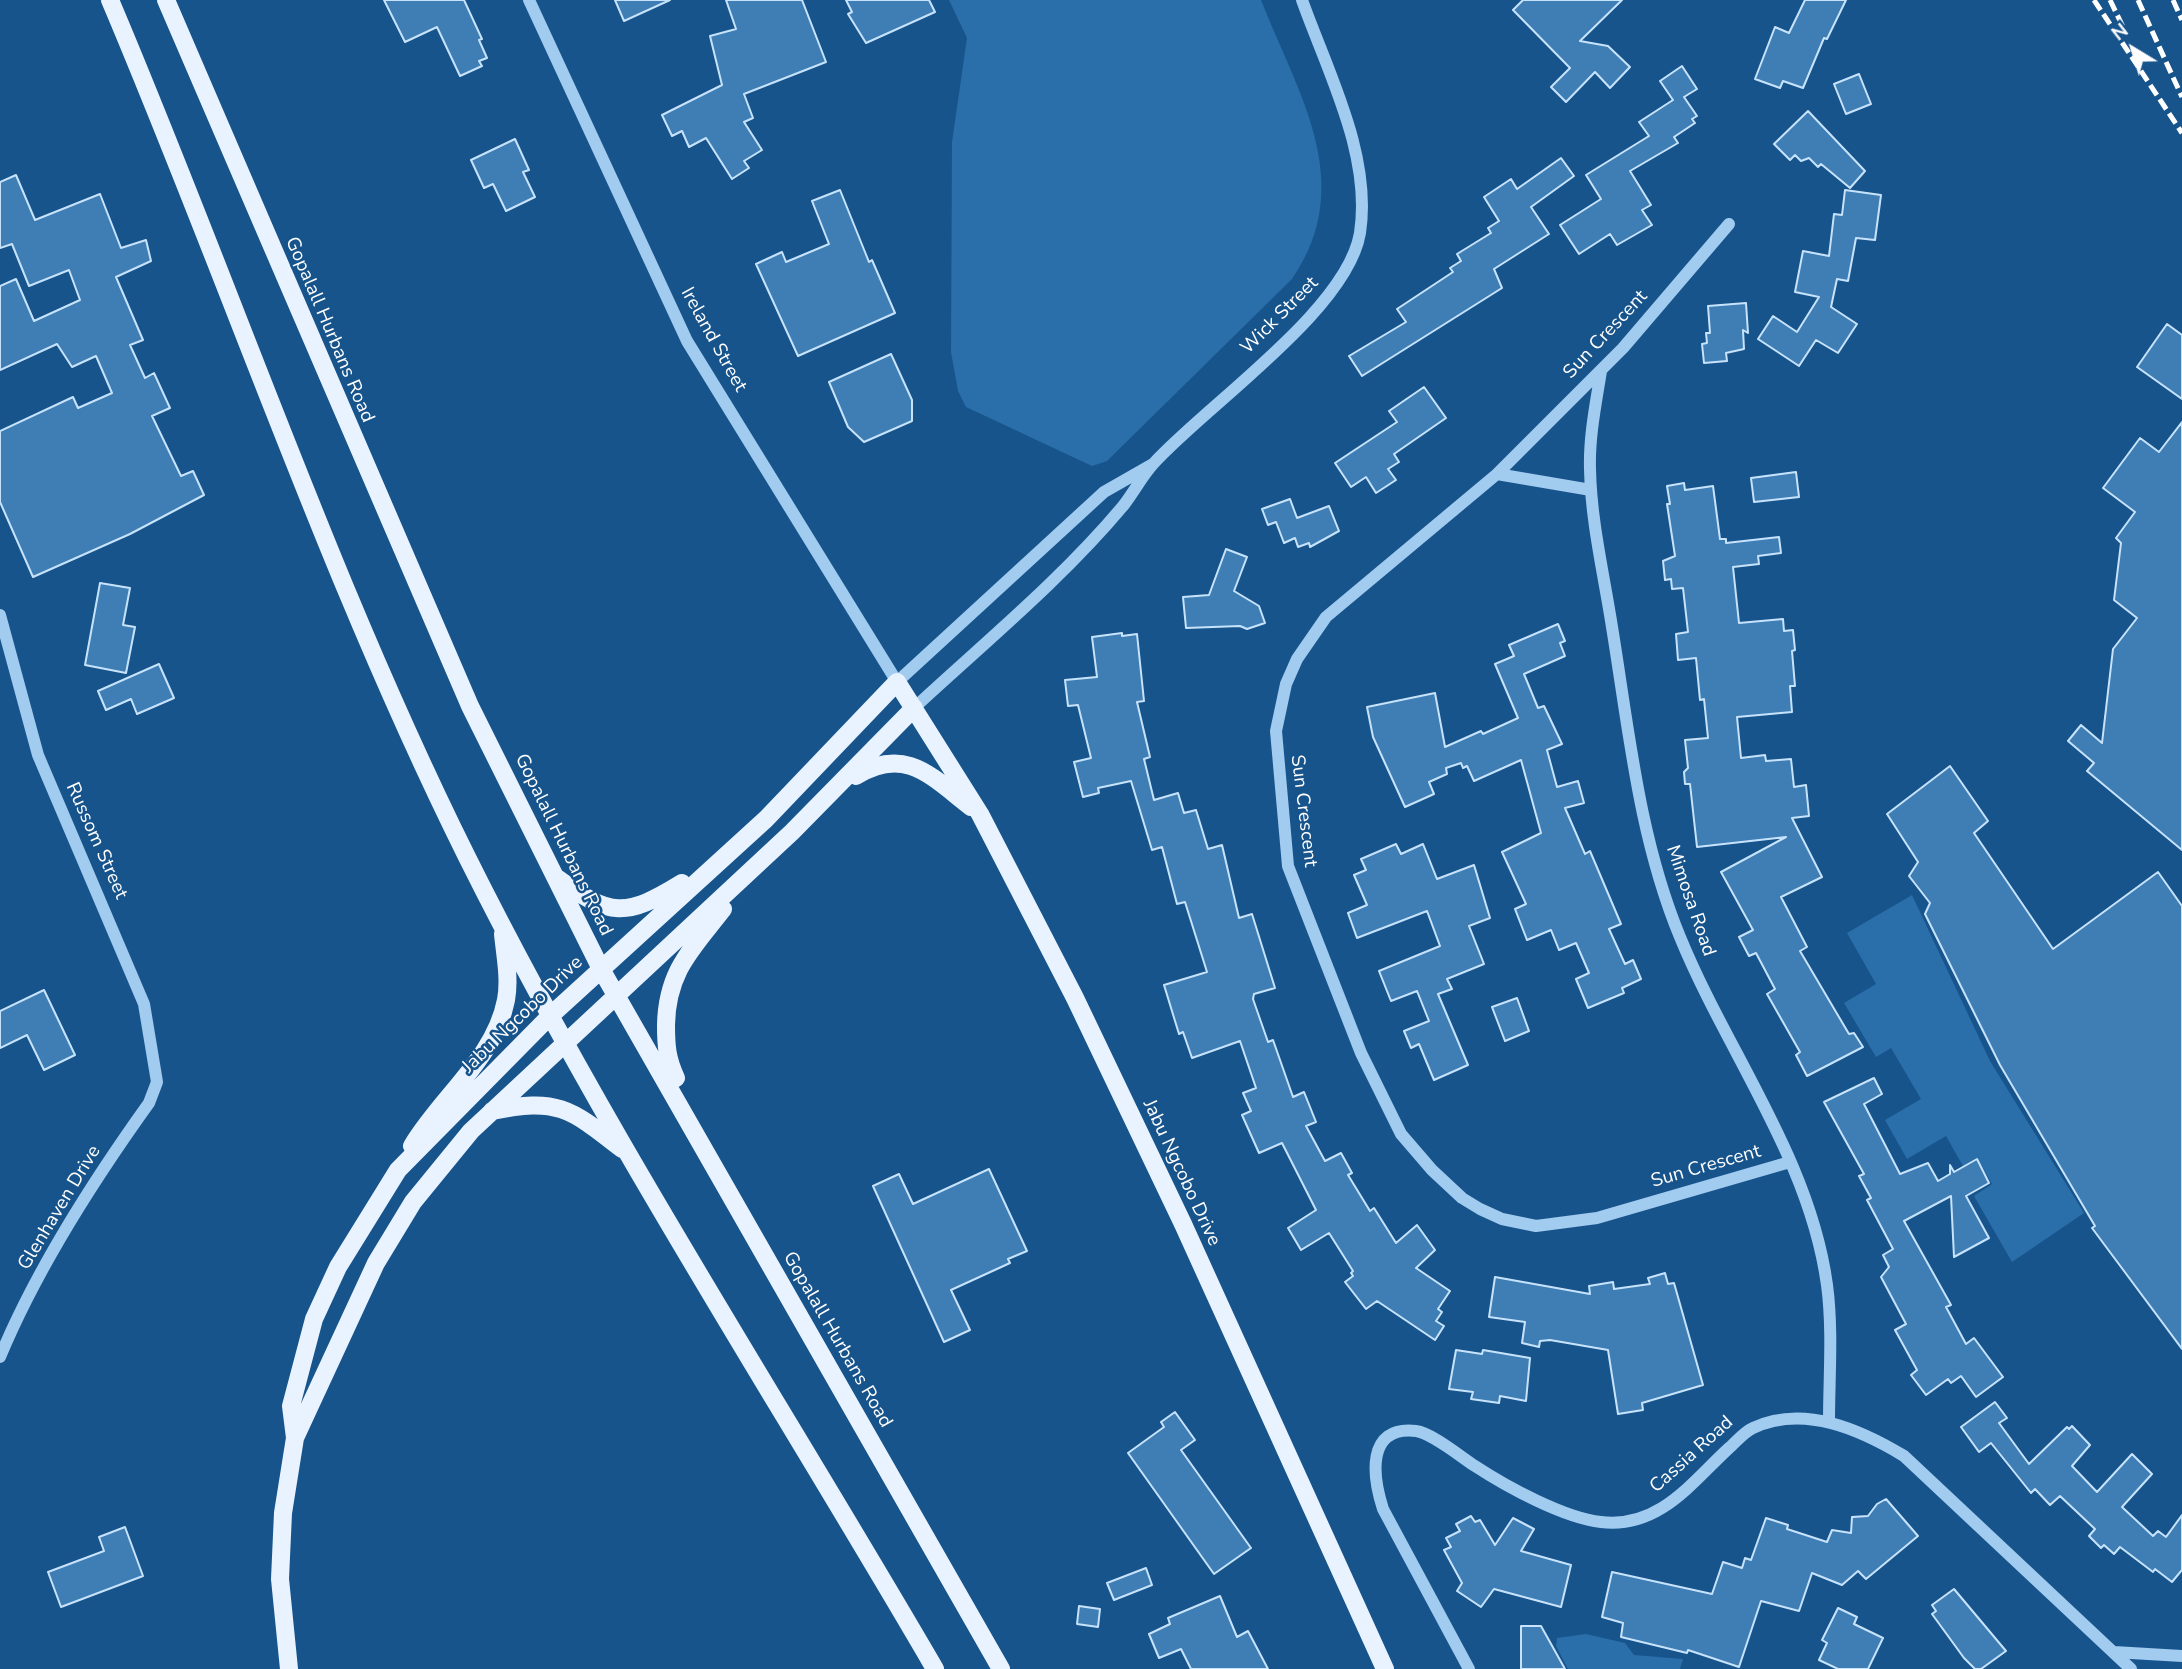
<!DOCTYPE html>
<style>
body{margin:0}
#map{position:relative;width:2182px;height:1669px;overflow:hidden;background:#17548c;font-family:"Nunito Sans",sans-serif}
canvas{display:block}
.north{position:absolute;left:2098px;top:14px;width:70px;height:70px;-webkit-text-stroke:5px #17548c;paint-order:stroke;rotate:322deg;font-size:19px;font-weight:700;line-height:28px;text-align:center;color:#fff}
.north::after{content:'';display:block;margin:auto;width:24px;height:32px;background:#fff;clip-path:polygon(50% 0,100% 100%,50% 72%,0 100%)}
</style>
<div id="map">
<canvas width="2182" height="1669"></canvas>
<div class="north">N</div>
</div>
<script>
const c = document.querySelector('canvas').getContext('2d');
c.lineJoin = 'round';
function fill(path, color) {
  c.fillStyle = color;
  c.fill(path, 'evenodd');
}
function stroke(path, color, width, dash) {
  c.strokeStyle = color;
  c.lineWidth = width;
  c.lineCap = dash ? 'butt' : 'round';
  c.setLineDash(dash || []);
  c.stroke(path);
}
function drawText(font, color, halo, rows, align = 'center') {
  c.font = font + ' "Nunito Sans",sans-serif';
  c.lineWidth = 5;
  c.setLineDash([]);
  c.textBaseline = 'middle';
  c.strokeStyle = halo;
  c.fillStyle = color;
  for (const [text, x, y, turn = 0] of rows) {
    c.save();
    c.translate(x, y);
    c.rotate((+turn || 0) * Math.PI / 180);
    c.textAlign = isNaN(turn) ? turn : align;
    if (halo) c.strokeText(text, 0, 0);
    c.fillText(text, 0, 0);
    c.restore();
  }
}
fill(new Path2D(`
 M949 0H1261C1298 94 1358 183 1292 279L1107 461 1092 466 966 407 958 391 951 352 952 142 967 38Z
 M1912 895 1990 1061 2084 1213 2012 1262 1974 1196 1992 1184 1977 1158 1963 1166 1946 1136 1907 1159 1885 1120 1921 1099 1891 1048 1876 1057 1844 1003 1876 984 1847 933Z
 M1586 1634 1625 1643 1634 1655 1683 1659 1680 1669H1568L1556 1646 1557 1638Z`), '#2a6eaa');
const building = new Path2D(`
 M384 0H464L482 39 479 40 487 58 479 61 482 66 460 76 437 27 405 42Z
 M615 0H670L624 21Z
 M726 0H802L826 62 744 94 753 118 744 122 762 150 744 161 749 168 732 179 706 138 689 147 682 131 672 136 662 115 722 85 710 36 736 29Z
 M846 0H929L935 12 866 43 848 14 852 12Z
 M1523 0H1622L1580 41 1608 46 1630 67 1610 88 1595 72 1566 102 1551 87 1570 68 1513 10Z
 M1805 0H1846L1827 39 1824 38 1803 88 1783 81 1780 88 1755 79 1775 27 1789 33Z
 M1682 66 1697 89 1684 97 1697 116 1692 119 1695 123 1674 137 1678 143 1630 171 1651 205 1642 210 1652 225 1617 245 1610 234 1579 254 1560 225 1601 199 1586 175 1649 136 1639 122 1673 100 1660 81Z
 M1859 74 1871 104 1846 114 1834 84Z
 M1808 111 1865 171 1850 188 1821 164 1818 167 1809 158 1801 161 1795 155 1790 160 1774 144Z
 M515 139 529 170 523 172 535 197 506 211 493 184 484 188 471 160Z
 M1561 158 1574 176 1531 207 1549 234 1494 269 1502 288 1362 376 1349 356 1406 322 1397 309 1453 272 1450 268 1461 261 1457 254 1491 233 1488 228 1499 221 1484 197 1511 179 1517 189Z
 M16 175 35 220 100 194 121 248 146 240 151 261 116 277 143 340 130 345 145 378 154 373 170 408 152 416 181 476 193 471 204 495 130 534 33 577 0 502V431L73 397 78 408 112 393 96 356 72 367 57 344 0 370V286L16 279 34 321 80 300 69 270 29 286 12 244 0 248V182Z
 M840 190 869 262 872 260 895 313 798 356 756 264 782 252 786 262 829 244 812 201Z
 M1845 190 1881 195 1875 240 1856 238 1848 281 1837 279 1831 307 1857 324 1838 353 1816 340 1799 366 1758 339 1773 316 1797 332 1819 297 1795 292 1803 251 1829 256 1834 214 1842 215Z
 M1746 303 1748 333 1743 330 1744 349 1726 353 1727 361 1704 363 1702 344 1707 343 1706 333H1710L1708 306Z
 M2167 324 2182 335V399L2137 367Z
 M891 354 912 400V421L864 442 848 427 829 382Z
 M1424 387 1446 418 1394 454 1399 462 1388 469 1396 480 1376 493 1366 477 1351 487 1335 463 1397 422 1389 411Z
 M2182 422V850L2087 771 2094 763 2068 741 2081 725 2102 743 2113 649 2137 618 2114 600 2121 543 2116 538 2135 512 2103 488 2140 438 2159 452Z
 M1796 472 1799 497 1754 502 1751 478Z
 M1684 483 1685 490 1713 486 1720 539H1726V543L1779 537 1781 553 1758 556 1759 564 1733 567 1739 623 1783 619 1784 631 1793 630 1795 650 1792 651 1795 686H1790L1792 712 1737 717 1741 758 1765 755 1766 761 1791 759 1794 787 1806 785 1809 816 1792 818 1822 877 1781 897 1807 947 1800 951 1849 1034 1854 1033 1863 1047 1807 1076 1796 1055 1800 1052 1767 994 1775 989 1756 953 1749 956 1739 937 1753 930 1721 872 1786 837 1697 847 1690 784H1685L1684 772 1688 768 1685 740 1708 738 1704 699 1700 700 1696 658 1678 660 1676 634 1688 632 1683 588 1672 589 1671 579 1665 580 1663 561 1675 556 1667 504H1670L1667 486Z
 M1290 499 1297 518 1329 506 1339 531 1310 547 1309 543 1298 547 1295 538 1284 543 1276 522 1268 525 1262 509Z
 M1226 549 1247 557 1234 591 1259 606 1265 623 1247 629 1240 626 1186 628 1183 597 1209 595Z
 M100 583 130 588 123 625 135 627 126 673 85 665Z
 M1558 624 1565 641 1560 643 1565 656 1524 674 1538 708 1544 706 1562 744 1547 750 1557 787 1578 781 1584 803 1565 808 1585 854 1590 851 1621 924 1609 929 1625 964 1633 960 1641 979 1622 988 1624 993 1588 1008 1576 979 1589 973 1576 943 1559 950 1551 930 1527 940 1515 909 1526 904 1502 852 1541 833 1521 760 1474 781 1467 766 1463 768 1461 763 1446 768 1447 774 1429 782 1434 794 1405 807 1373 737 1367 707 1435 693 1445 747 1481 731 1483 734 1518 718 1495 664 1514 656 1509 645Z
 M1122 633V636L1137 634 1144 701 1137 702 1150 757 1144 759 1154 800 1178 793 1184 813 1196 810 1208 849 1222 845 1239 918 1252 914 1275 988 1254 994 1253 999 1268 1042 1273 1040 1293 1097 1304 1092 1316 1122 1306 1126 1325 1161 1341 1153 1352 1173 1348 1175 1370 1211 1374 1208 1396 1243 1417 1225 1435 1250 1416 1268 1450 1291 1438 1309 1442 1312 1436 1321 1444 1326 1435 1340 1377 1301 1366 1309 1345 1282 1353 1276 1351 1273 1353 1271 1329 1233 1301 1250 1288 1228 1316 1210 1282 1143 1259 1153 1242 1115 1251 1111 1243 1093 1256 1088 1240 1041 1192 1058 1183 1032 1179 1034 1164 985 1207 972 1185 902 1177 904 1162 847 1152 850 1131 781 1098 788 1099 793 1083 797 1074 762 1091 758 1078 705 1068 706 1065 680 1097 677 1092 637Z
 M159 664 174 698 137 714 131 699 106 710 98 691Z
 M1950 766 1988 821 1974 833 2053 949 2158 872 2182 906V1349L2092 1228 2095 1226 2000 1065 1925 914 1930 903 1909 876 1918 862 1887 814Z
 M1396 844 1401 854 1423 844 1437 879 1474 865 1490 918 1469 926 1484 964 1447 979 1452 989 1438 994 1468 1065 1434 1080 1419 1044 1411 1048 1404 1031 1429 1021 1417 991 1391 1001 1379 971 1440 946 1427 911 1357 938 1348 913 1367 905 1354 875 1366 870 1361 859Z
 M44 990 75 1055 44 1070 27 1035 0 1048V1011Z
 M1517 998 1529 1031 1505 1041 1492 1007Z
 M1874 1078 1882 1094 1864 1104 1900 1174 1928 1163 1938 1181 1950 1174V1165L1954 1172 1977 1159 1989 1183 1966 1196 1989 1238 1954 1257 1951 1196 1904 1221 1951 1305 1946 1307 1966 1344 1974 1338 2003 1377 1976 1397 1961 1376 1951 1383 1948 1379 1926 1395 1911 1375 1917 1370 1895 1330 1906 1324 1881 1277 1889 1267 1883 1255 1893 1249 1867 1200 1871 1198 1859 1176 1864 1174 1824 1102Z
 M989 1169 1027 1251 1008 1259 1010 1263 951 1290 970 1330 944 1342 873 1186 899 1174 913 1204Z
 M1665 1273 1668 1284 1674 1283 1703 1385 1642 1403 1643 1410 1618 1414 1608 1350 1550 1340 1540 1341 1539 1347 1522 1343 1525 1322 1489 1317 1495 1277 1590 1294 1589 1286 1613 1282 1614 1289 1650 1284 1648 1278Z
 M1456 1350 1482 1354 1483 1350 1530 1358 1526 1401 1500 1396 1499 1403 1471 1399 1473 1392 1449 1389Z
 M1995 1402 2007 1418 1999 1423 2029 1464 2067 1427 2069 1429 2072 1426 2090 1445 2072 1466 2097 1492 2132 1454 2152 1474 2122 1507 2153 1536 2158 1531 2166 1537 2182 1515V1570L2172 1582 2155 1569 2153 1572 2120 1547 2114 1554 2104 1545 2101 1548 2089 1536 2095 1529 2060 1496 2050 1505 2035 1489 2031 1493 1991 1443 1979 1452 1961 1427Z
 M1175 1412 1195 1440 1181 1450 1251 1548 1214 1574 1128 1453 1164 1427 1161 1422Z
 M1886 1499 1918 1536 1866 1579 1858 1571 1842 1585 1812 1573 1799 1611 1761 1601 1739 1667 1688 1650 1687 1653 1621 1637 1623 1623 1602 1617 1612 1572 1712 1594 1723 1562 1742 1568 1745 1558 1751 1560 1766 1518 1788 1525 1787 1529 1827 1542 1832 1530 1851 1533 1852 1517 1868 1516 1877 1504Z
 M1471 1516 1475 1522 1480 1520 1495 1545 1513 1518 1534 1529 1521 1551 1571 1565 1561 1607 1494 1589 1481 1607 1457 1591 1462 1583 1444 1550 1451 1547 1446 1538 1460 1531 1456 1524Z
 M125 1527 143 1576 61 1607 48 1572 104 1551 99 1537Z
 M1146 1568 1152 1585 1114 1600 1107 1583Z
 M1954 1589 2006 1651 1981 1669H1975L1964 1658 1932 1614 1936 1611 1932 1605Z
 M1220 1596 1237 1637 1248 1631 1268 1669H1191L1181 1649 1159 1658 1149 1634 1170 1624 1168 1618Z
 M1079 1606 1100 1609 1098 1627 1077 1624Z
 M1838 1608 1857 1617 1854 1624 1883 1638 1868 1669H1838L1819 1660 1827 1643 1822 1640Z
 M1521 1626H1541L1565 1669H1521Z`);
fill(building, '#3f7eb4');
stroke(building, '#c7e3fb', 2);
stroke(new Path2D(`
 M529 0 687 341 897 682 1104 492 1153 464
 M1729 224 1623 348 1497 474 1326 617 1297 659 1286 684 1276 731 1288 866 1361 1053 1401 1134 1432 1170 1462 1198 1480 1209 1502 1219 1536 1226 1597 1218 1790 1162
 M1601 371C1596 403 1589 436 1590 469 1591 522 1604 575 1612 627 1629 731 1639 838 1680 937 1727 1052 1810 1159 1827 1285 1833 1330 1829 1377 1829 1422
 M1497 474 1591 490
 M0 615 38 755 144 1004 157 1082 149 1103C93 1181 37 1268 0 1357
 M914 708C984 643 1061 580 1123 506 1134 492 1142 476 1154 463 1208 404 1347 310 1360 233 1372 155 1328 73 1302 0
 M2114 1652 2182 1656
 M1469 1669 1383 1509C1373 1478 1365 1425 1416 1431 1432 1433 1461 1457 1475 1466 1507 1487 1564 1518 1601 1522 1659 1529 1691 1483 1729 1448 1736 1442 1744 1432 1753 1428 1804 1404 1861 1430 1904 1456L2131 1669`), '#a1cbef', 12);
stroke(new Path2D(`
 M110 0C231 285 329 580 467 857 606 1136 778 1399 935 1669
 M166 0 470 706 601 969 1001 1669
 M856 776C905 745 932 777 971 807
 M557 878C611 917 625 918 682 883
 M676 1078C667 1059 666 1046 666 1025 667 971 692 949 723 909
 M492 1111C558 1097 571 1109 622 1149
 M412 1146C441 1097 495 1058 506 1000 510 979 505 955 503 934
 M295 1438 376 1263 413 1202 471 1131 792 832 914 708
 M289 1669 280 1579 283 1513 295 1438 291 1406 314 1319 338 1267 398 1170 550 1016 766 819 897 682 980 814 1075 998 1183 1224 1385 1669`), '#e9f3ff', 18);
stroke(new Path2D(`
 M2094 0 2182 133
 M2110 0 2127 35
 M2138 0 2182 97
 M2173 0 2182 20`), '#fff', 5, [12, 5]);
drawText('19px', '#fff', '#17548c', [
 ["Wick Street",1280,316,-45],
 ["Gopalall Hurbans Road",329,330,67],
 ["Sun Crescent",1606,335,-47],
 ["Ireland Street",713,340,61],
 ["Sun Crescent",1303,811,83],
 ["Russom Street",96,841,66],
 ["Gopalall Hurbans Road",563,845,64],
 ["Mimosa Road",1690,901,71],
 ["Jabu Ngcobo Drive",523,1015,-44],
 ["Sun Crescent",1706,1167,-16],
 ["Jabu Ngcobo Drive",1181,1173,65],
 ["Glenhaven Drive",60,1208,-59],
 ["Gopalall Hurbans Road",837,1340,60],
 ["Cassia Road",1692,1455,-42]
]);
</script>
